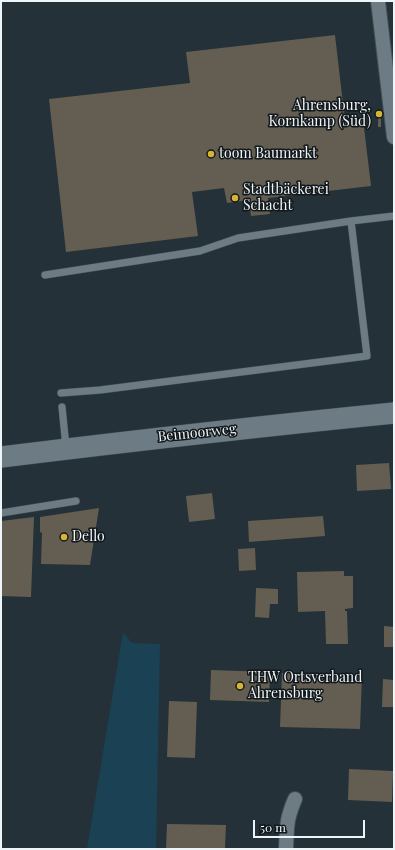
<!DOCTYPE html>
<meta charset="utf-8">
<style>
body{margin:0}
#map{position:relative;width:395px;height:850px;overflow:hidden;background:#243138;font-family:"Playfair Display",serif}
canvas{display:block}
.frame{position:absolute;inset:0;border:2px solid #edf5f9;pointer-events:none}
.scale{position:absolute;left:253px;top:820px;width:112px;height:18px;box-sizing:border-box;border:2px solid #edf5f9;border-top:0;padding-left:5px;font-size:12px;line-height:14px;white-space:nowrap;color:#edf5f9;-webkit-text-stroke:3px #12181b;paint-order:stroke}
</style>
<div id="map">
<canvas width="395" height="850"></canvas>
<div class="frame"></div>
<div class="scale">50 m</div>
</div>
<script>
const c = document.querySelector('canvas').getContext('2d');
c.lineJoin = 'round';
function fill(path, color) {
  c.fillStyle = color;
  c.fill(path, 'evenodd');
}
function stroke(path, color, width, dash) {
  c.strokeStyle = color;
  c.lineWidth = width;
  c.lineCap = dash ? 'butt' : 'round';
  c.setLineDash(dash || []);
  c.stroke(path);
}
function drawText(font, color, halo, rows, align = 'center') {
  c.font = font + ' "Playfair Display",serif';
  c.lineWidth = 3;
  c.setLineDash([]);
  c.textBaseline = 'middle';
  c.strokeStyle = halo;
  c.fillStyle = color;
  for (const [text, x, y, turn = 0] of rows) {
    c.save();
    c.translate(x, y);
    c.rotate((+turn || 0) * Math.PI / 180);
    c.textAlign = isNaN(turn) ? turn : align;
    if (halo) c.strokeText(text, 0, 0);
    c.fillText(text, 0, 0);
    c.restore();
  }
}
fill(new Path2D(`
 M123 632 132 643 160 644 156 849H87Z`), '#1b4154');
fill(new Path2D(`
 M335 35 345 121 363 119 371 186 268 198 270 214 251 216 249 200 227 203 224 188 192 192 198 236 66 252 49 99 190 83 186 52Z
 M378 116H381V127H378Z
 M389 463 391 489 357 491 356 465Z
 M212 493 215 519 189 522 186 496Z
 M99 508 90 565 41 564 42 533 40 532V517Z
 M323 516 325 536 249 542 248 521Z
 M34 517 31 597 1 596V521Z
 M255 548 256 570 239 571 238 549Z
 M344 571V576H353V608L345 609V611H347L348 644H326L325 611 298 612 297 572Z
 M256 588 278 589V604H270L269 618 255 617Z
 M384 626 394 627V647H384Z
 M211 670 270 672 269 702 210 700Z
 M282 673 362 676 360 729 280 727Z
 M383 679 394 680V707H382Z
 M169 701 197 702 195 758 167 757Z
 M349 769 393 771 392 802 348 800Z
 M167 824 226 825 225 849H166Z`), '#635e51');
const service = new Path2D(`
 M45 275 200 251 238 238 351 221 394 216
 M61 393 100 390 367 356 351 221
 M62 407 66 447
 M1 513 76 501`);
const minor = new Path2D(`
 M378 1 394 137
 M286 849C287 827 286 820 295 799`);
const secondary = new Path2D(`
 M1 457C132 441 263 426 394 413`);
stroke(service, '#434e53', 8);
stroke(minor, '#434e53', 16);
stroke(secondary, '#434e53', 22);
stroke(service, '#6d7c84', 7);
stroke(minor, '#6d7c84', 14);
stroke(secondary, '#6d7c84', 21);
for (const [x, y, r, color] of [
 [379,114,4,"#d8b434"],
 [211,154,4,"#d8b434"],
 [235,198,4,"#d8b434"],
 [64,537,4,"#d8b434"],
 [240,686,4,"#d8b434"]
]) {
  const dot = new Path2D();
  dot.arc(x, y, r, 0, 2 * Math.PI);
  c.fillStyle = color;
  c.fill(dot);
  stroke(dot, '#12181b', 1.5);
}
drawText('14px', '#edf5f9', '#12181b', [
 ["Ahrensburg,",371,106,"right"],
 ["Kornkamp (Süd)",371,122,"right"],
 ["toom Baumarkt",219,154],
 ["Stadtbäckerei",243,190],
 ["Schacht",243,206],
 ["Dello",72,537],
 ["THW Ortsverband",248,678],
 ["Ahrensburg",248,694]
], 'left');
drawText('14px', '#edf5f9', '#12181b', [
 ["Beimoorweg",197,433,-6]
]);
</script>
